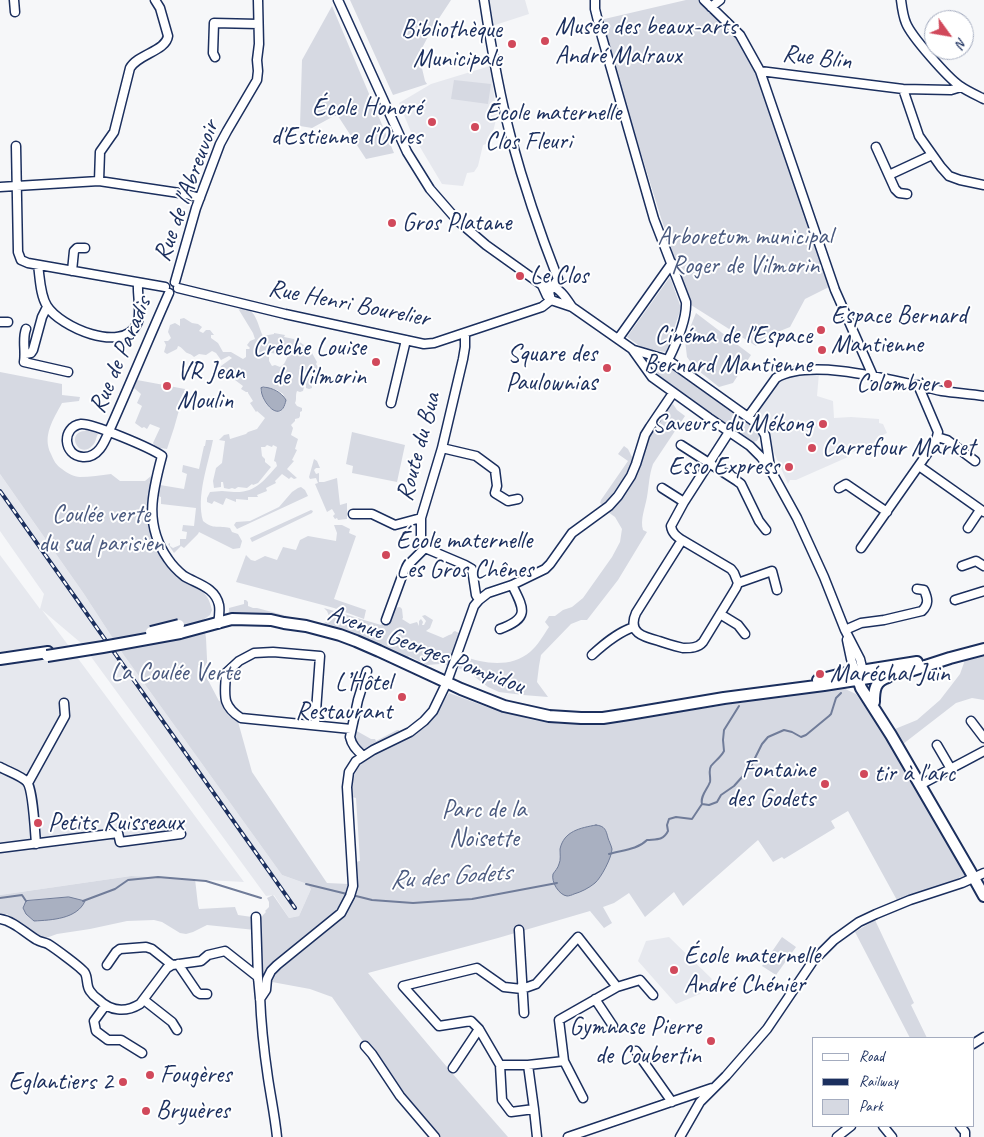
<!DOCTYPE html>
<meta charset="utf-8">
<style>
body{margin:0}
#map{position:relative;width:984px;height:1137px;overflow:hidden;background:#f6f7f9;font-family:Caveat,sans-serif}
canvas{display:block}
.legend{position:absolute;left:812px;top:1037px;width:162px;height:90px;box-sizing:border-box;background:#fff;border:1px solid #a4acbf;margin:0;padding:6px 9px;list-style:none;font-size:15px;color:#1b2f5e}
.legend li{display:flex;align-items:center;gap:10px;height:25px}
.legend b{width:25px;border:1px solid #a4acbf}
.north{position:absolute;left:924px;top:10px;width:50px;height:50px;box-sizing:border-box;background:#fff;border:1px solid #a4acbf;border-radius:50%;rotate:122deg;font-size:14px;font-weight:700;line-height:20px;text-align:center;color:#1b2f5e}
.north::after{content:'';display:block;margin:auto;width:18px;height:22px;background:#d1495b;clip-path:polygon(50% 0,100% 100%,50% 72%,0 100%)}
</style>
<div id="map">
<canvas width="984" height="1137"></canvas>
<ul class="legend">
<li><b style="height:6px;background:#fff"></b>Road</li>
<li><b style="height:6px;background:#1b2f5e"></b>Railway</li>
<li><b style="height:14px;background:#d6d9e2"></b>Park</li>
</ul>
<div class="north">N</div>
</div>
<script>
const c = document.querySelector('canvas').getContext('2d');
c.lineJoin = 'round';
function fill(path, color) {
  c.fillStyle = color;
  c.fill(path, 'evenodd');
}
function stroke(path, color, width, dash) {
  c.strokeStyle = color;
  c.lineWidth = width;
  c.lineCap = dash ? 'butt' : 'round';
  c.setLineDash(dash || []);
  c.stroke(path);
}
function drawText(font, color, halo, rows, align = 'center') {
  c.font = font + ' Caveat,sans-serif';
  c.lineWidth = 4;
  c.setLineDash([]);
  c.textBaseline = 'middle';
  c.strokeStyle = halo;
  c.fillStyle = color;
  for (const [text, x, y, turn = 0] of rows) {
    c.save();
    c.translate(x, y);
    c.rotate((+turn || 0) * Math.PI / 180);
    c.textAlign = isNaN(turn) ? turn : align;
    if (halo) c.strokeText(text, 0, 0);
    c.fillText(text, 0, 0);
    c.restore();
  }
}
fill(new Path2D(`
 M487 0H525L529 14 492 26Z
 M490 66 497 116 490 143 483 145 478 166 474 172 467 173 463 186 442 184 411 132 399 103 431 84Z
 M803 373H819L817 396 833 401 834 418 851 417 879 419V423L883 424 887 433 883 435 884 438 848 454V457L796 480H790L788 484 772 448 767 432 752 417 776 381 783 378Z
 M0 474 84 594 123 654 282 875 307 884 311 889 299 916 289 918 274 895 266 896 81 643 42 610 244 882 131 876 0 895V555L40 609 44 594 0 531Z
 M669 937 712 979 700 994 676 1004 638 961 646 941Z`), '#e6e8ee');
fill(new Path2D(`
 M350 0H451L432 29 422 48 421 64 425 81 427 84 393 95Z
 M686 0H700L737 37 758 76 796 189 831 286 805 299 790 327 765 337 756 346 691 305 661 218 600 20Z
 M332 6 394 153 366 159 338 116H334L312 128 300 126 302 60Z
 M454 80 491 84 488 104 451 99Z
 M670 277 681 308 666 352 644 349 627 337Z
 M242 307C257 310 257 324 263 336L274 334V333L285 335 284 337 294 339 295 341V339L304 345 303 347 311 354 312 353 317 362 316 364 321 372 314 376 310 374 312 388 309 389 306 388V385L302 383 304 387 303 391 300 392 297 391C295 396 297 399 295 403L297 406 302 408V411L300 412V416L299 418 295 419V421L291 425 293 428 291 435 298 439 295 449 297 450 292 460 294 461 287 469 297 478 294 479 291 477 289 479 282 474 275 481 276 483 266 488 267 491 257 495 258 497H248V500L236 499V502L226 498 223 505 214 501 212 504 207 502V498L210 492C214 492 218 491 222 491 226 491 230 492 234 492 256 493 264 480 277 466L276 462 274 461 277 447 273 445 272 447 267 445 265 447H261L262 456 265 459V462L271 467 258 483 253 485 252 484 247 488 238 487 235 489 232 488 229 489 224 488 223 482H221V487L214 488 213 481 216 468 222 463 225 441 219 440 224 435 229 434 230 439 246 434 248 432 257 429 265 418 257 411 256 412 250 403 253 401 248 393V392H246L241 389 243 386 235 380 236 377 228 370 226 372 220 370 221 366 232 358 229 356 221 360 216 353 212 351 206 355 199 354 194 357C191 354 190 354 187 353 184 351 182 347 178 346L177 349 167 354 164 352 166 345 164 341H168L171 338 168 332 170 325 175 323 180 326V319L184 318 192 323 198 324 202 327 199 331 203 333 206 330H210L214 335H211V338L218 343 223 352H231L243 359 246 357V349H249L250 348 247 345 250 341 255 339 253 333 239 310ZM285 345 300 353V354L296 353 288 356 284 364 280 367 275 365 272 366 269 361V355L271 353 280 354 284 352ZM264 386 277 390 283 394 286 402 285 406 280 412C269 412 263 401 260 390V389L263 388Z
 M696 313 751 355 733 383 719 387 695 368 687 357 685 340Z
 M661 361 667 363 754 424 761 433 757 441 748 443 655 377 653 370 656 364Z
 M0 372 62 384V395L80 397 79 401 62 403C53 420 42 436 51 454 54 461 56 465 62 469 67 473 74 477 80 477 90 477 101 475 111 474L120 481H145L151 476C149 521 146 551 185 581 200 593 207 588 212 610L210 615 203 620 206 638 208 680 219 701 223 702 237 718 252 772 327 883 349 884C345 900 339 909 327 919L328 920 348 908 355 896V862L360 861 356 798 352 797C350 762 370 756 397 743 403 740 408 737 414 733 417 731 421 730 424 728 436 719 441 704 449 693L487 707 533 720 562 724 609 723 841 687 856 694 888 739 966 875 944 884 898 902 848 811 831 821 835 828 784 859 782 857 773 862 758 840 683 906 674 892 645 917 629 893 614 903 603 907 612 923 604 928 590 911 498 938 368 973 452 1073 508 1137H440L393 1080 365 1044 332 997 310 989 272 982 276 972 294 946 279 958 270 967 262 991 259 922 263 915 266 912 265 911 269 907V902L267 898 273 895 289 918 299 916 311 889 307 884 282 875 123 654 84 594 0 474Z
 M137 380 164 385 165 387 168 388 169 386 185 389 174 428 167 449 160 448 157 450 153 443 160 428 150 424 147 429 144 427 142 428 135 423 142 406 137 403 141 394 134 388Z
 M673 404 677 410 685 416 653 464C649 475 649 486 647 497 645 508 640 520 643 530L647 532 618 580 587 620H581L571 624 541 655 539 666 537 682 548 697 523 695 499 692 488 687 475 677 472 673 458 668 463 656C484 664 511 668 530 652 538 645 543 636 549 627L545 622 549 616H555L563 610 572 607 583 598 612 557 620 542 622 529 615 517 608 512 627 489 638 470 649 436 669 406Z
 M87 428 98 434C96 437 96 442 93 445 79 461 65 432 85 431Z
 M352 432 405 445 397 482 352 473 353 466 346 464Z
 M206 440H213C208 465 196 496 203 521 214 530 218 525 230 528L232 532 238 534 242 541 240 548 233 549 199 532 198 534 184 548 181 546 174 553 168 544 170 543V546L173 548 180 545V539H186L187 532 182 531 183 525 194 526 196 508 161 504V497L158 496 160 485 184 489 187 474 182 472 183 465 199 469 204 446H205Z
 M624 446 628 449 633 459C625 478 616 490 603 505L600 503 601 500 628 461 618 454Z
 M314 459 317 461 320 468H316L314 470 316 474 319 473V482H324L337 478 340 505 347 503V519L338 520 337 518 335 519 333 516 335 514 332 509 327 512 315 484 318 483 316 478 310 479 309 477Z
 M301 487 305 490 308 496 237 529 234 525 236 522 250 521 279 507 292 492 298 488Z
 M311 510 313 511 312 513 252 542 250 538Z
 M334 525H342L350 529 349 533 356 536 334 599 366 610 364 619 334 608 236 582 246 555 251 560 255 561 265 556 277 560 283 547 296 550 300 540 308 536 336 541 337 533Z
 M244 600H246L248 602V606L253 608H257L287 616 295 619C274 616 253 612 233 615L229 612V608L244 604Z
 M400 607 402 609 403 618 402 619 410 624 417 622 419 626V621L421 619 423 622 422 625H424L426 621 422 616 425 615 433 620 430 628 426 631 443 638 449 635 452 634 453 632 455 631 461 634 457 651 452 654V663L449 666 440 664 427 665 409 656 408 658 403 657 347 634 345 631 321 625 326 622 329 616 327 611 324 608 381 625 382 624 387 625 391 612 393 613 394 608Z
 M984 653V700L972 698 956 703 903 744 895 729 917 720 940 700 960 674 965 660Z
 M355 730 371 739H375L376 741 397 730H399L400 733 364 749 359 748 353 738Z
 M131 876 195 879 198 905 199 909 235 907 238 915 252 917 255 930 207 925 193 932 186 934 180 933 162 922 154 920 127 921 90 929 57 934 46 938 40 937 7 914H0V895Z
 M875 920 914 1003 911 1005 927 1038H910L855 932Z
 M782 937 796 947 776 975 762 966Z`), '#d6d9e2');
const water = new Path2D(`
 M264 387C273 388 281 392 286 400 281 426 260 401 261 388Z
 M596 825C605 826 606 830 608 838 609 841 611 845 612 849 612 857 601 878 595 883 589 888 581 892 574 894 572 895 569 896 567 896 559 895 551 882 553 874 555 871 558 868 559 864 561 860 560 854 560 849 564 831 580 828 596 825Z
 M69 897 85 901C77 919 52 920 34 921L26 914 23 908 26 901Z`);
fill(water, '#a9b0c1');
stroke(water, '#707c99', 1);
stroke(new Path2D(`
 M702 804C700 796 707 790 710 782 711 776 708 771 711 766 715 761 721 757 724 751L723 740 724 730 739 706
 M609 854C622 850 637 850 647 840 656 839 663 841 668 831L667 825 669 819 676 817 692 819 702 804 709 805 717 802 721 795 734 786 750 768 762 744 768 737 784 730 792 732 801 737 806 735 829 716 831 714 836 698 841 693
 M306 884 347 894
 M352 895 372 900 413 903 472 899 557 883
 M0 898 22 895 26 901
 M83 901 115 889 128 880 158 877 206 881 261 898`), '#707c99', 2);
const minor = new Path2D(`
 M14 0 15 12
 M338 0 407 152 430 189 457 220 486 245 542 285
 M484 0C491 46 499 93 511 138 524 186 540 233 558 279L549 292 551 300
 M595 0V9L602 37 654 219 686 302C687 320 676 344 668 360
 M704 0 740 35 760 71 903 89 951 90 961 87
 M901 0C902 8 903 16 906 23 911 36 948 78 960 86 967 91 976 95 984 99
 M711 7 720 0
 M215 57 213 53 214 23 258 24
 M760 71 835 290 873 376
 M903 89 919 136 941 167 949 176 960 180 984 185
 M16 146 18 252 21 260 28 263 165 287
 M876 147 895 189 899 193 907 194
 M889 175 932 155
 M99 181 100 152 114 132 130 68C138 54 166 51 168 36L160 8 155 0
 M0 187 99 181 186 194 200 198
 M38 265C40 278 40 295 47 306 60 327 122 354 137 324 142 314 137 295 138 283
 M72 271 74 251 77 248H85
 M175 282 196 208 220 144 227 131 257 80 258 71 257 60 259 44 258 0
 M542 285 547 296 551 300 572 307 632 349 652 377 709 418 750 446 761 457 770 469 797 518 824 577 845 630 860 659 863 671
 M549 285C560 288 566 298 572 307
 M178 288 285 314 424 344 434 343 542 307 551 300
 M169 293C149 338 130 384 110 429 105 441 99 458 83 457 63 456 61 427 81 424 92 423 151 448 162 456 152 493 144 525 168 559 172 565 179 572 184 576 197 584 215 587 219 605 220 611 219 618 218 624
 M0 322H8
 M26 329C22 339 26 351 24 362L68 372
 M618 339 672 263
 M634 350 668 360 759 425 765 435 770 467
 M25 354 31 353 33 350 42 317 47 307
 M391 403 406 340
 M748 417 776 378C813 356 901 383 942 391 956 393 970 394 984 396
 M937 437 947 440 975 461
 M681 445 737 481 741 484 759 521 766 530
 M442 448 476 456 495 470 497 486 495 493 508 501 518 499
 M919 466 984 512
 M662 488 684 502
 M839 488 846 484 887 512
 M353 514H372L395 525 421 518
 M968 528 980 510
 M682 540 636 613C627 633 644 637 659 641 667 644 675 646 683 648 691 648 698 648 703 642L736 588 738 583 734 573 731 569 682 540C676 536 672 533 671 526L684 502 729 432
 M425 548 421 537V518L442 448 463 359 465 347V333
 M425 548 465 565 472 569 476 595 479 600
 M861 548 936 441 938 432 918 385
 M962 566 976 561 984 566
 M738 583 772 571 777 590
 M955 600 984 591
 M720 614 738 625 745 634
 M386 620 405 568 425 548
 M500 629C530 618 524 609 512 585
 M845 630 861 623 884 620 922 611C929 604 928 599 924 590L917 589
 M847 640 851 659 857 677
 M592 655C604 644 618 632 634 627
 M971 721 984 738
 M315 725 320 656 273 652 254 653 239 661 226 673C225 695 221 705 241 718L351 729
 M937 745 951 769
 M363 756C357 750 352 746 350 737L358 700 367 671
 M0 767C7 771 22 776 27 782 33 789 35 832 36 844
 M28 783 65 716 64 703
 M920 785 984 751
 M0 848 118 833 120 842 181 834
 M256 917 258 979
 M0 919C14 921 25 933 37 940 40 942 44 942 48 944 53 947 82 968 85 973 88 978 86 986 90 991 92 994 95 997 98 999 110 1011 125 1013 140 1004L167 968 172 965 201 961 208 955 225 951 258 977 260 999
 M519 930 524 1013
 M578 937 617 987 559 1020 564 1061 528 1065H500L479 1029 471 1021 439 1026 403 986 477 968 504 987 522 989 536 984Z
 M178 964 197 992 200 994H207
 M107 965 116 952 120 949 146 947 152 949 172 965
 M617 987 640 980 653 995
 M260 996C261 1024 264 1051 268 1078 271 1098 275 1117 277 1137
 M260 999 266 990 267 979 271 971 277 965 341 913 350 896 353 886 347 787 349 772 356 761 373 750 410 732 424 721 433 711 447 682 474 606 479 600 488 593 512 585 545 569 550 564 572 533 609 506 618 496 631 476 636 464 645 435 650 427 673 393
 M595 999 613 1026
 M144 1000 172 1022 177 1030
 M105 1006 94 1021 96 1031 108 1040H121L142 1053
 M973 1044 984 1037
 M365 1046 372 1054 400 1096 435 1137
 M636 1051 672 1102
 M564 1061 583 1098
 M500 1065 502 1100 511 1112 534 1109
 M528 1065 534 1109 537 1137
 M453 1068 479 1029
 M883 1126 892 1137
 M960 1126 965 1132V1137
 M568 1137 712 1088
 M680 1137 700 1102 726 1076 767 1029 813 961 834 940 859 922 876 914 910 900 962 883 984 873
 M837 1137 851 1126`);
const major = new Path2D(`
 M180 633 232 619 271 620 284 623 306 626 340 635 356 641 379 651 461 689 504 706 549 716 581 718H603L629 714 724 698 824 685 875 677 913 670 950 658 984 649
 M0 659 48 652
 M858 679 861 688 891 735 970 871 984 896
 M818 680 842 674 917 662
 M874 702C874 690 875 681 888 677`);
stroke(minor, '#1b2f5e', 11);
stroke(major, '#1b2f5e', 14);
stroke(minor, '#fff', 8);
stroke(major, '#fff', 10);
const rail = new Path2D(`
 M0 491 295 908`);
stroke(rail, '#1b2f5e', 4);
stroke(rail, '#fff', 2, [5.5]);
const majorBridge = new Path2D(`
 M151 632 179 625
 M47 656 103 647 180 633`);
stroke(majorBridge, '#1b2f5e', 14, []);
stroke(majorBridge, '#fff', 10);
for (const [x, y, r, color] of [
 [545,41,5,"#d1495b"],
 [512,44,5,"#d1495b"],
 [432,122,5,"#d1495b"],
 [475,127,5,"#d1495b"],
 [392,223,5,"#d1495b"],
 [520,276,5,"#d1495b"],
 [821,330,5,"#d1495b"],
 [822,350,5,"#d1495b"],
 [376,362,5,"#d1495b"],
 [607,368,5,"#d1495b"],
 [948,384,5,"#d1495b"],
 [167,386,5,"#d1495b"],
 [823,424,5,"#d1495b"],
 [812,448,5,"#d1495b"],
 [789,467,5,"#d1495b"],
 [386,555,5,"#d1495b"],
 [820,674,5,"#d1495b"],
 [402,697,5,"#d1495b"],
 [864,774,5,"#d1495b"],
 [825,784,5,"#d1495b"],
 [38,823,5,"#d1495b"],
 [674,970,5,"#d1495b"],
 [711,1041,5,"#d1495b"],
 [150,1075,5,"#d1495b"],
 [123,1082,5,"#d1495b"],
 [146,1111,5,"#d1495b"]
]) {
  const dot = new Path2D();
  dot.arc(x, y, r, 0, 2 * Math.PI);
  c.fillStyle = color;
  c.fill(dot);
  stroke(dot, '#fff', 2);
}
drawText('25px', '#1b2f5e', '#fff', [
 ["Musée des beaux-arts",555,27],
 ["André Malraux",555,56],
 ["Bibliothèque",502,30,"right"],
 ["Municipale",502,59,"right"],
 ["École Honoré",422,108,"right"],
 ["d'Estienne d'Orves",422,137,"right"],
 ["École maternelle",485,113],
 ["Clos Fleuri",485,142],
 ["Gros Platane",402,223],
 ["Le Clos",530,276],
 ["Espace Bernard",831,316],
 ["Mantienne",831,345],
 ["Cinéma de l'Espace",812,336,"right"],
 ["Bernard Mantienne",812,365,"right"],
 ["Crèche Louise",366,348,"right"],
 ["de Vilmorin",366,377,"right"],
 ["Square des",597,354,"right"],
 ["Paulownias",597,383,"right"],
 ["VR Jean",177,372],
 ["Moulin",177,401],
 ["Colombier",938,384,"right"],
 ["Saveurs du Mékong",813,424,"right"],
 ["Carrefour Market",822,448],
 ["Esso Express",779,467,"right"],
 ["École maternelle",396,541],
 ["Les Gros Chênes",396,570],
 ["Maréchal Juin",830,674],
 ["L’Hôtel",392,683,"right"],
 ["Restaurant",392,712,"right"],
 ["Fontaine",815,770,"right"],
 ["des Godets",815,799,"right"],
 ["tir à l'arc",874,774],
 ["Petits Ruisseaux",48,823],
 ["École maternelle",684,956],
 ["André Chénier",684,985],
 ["Gymnase Pierre",701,1027,"right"],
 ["de Coubertin",701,1056,"right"],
 ["Fougères",160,1075],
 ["Eglantiers 2",113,1082,"right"],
 ["Bryuères",156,1111]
], 'left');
drawText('25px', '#1b2f5e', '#fff', [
 ["Rue Blin",817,58,7],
 ["Rue de l'Abreuvoir",187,191,-70],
 ["Rue Henri Bourelier",349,304,11],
 ["Rue de Paradis",121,355,-67],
 ["Route du Bua",419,447,-75],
 ["Avenue Georges Pompidou",426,650,21]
]);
drawText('25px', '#4a5a7f', '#fff', [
 ["Arboretum municipal",745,237],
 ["Roger de Vilmorin",745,266],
 ["Coulée verte",101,515],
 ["du sud parisien",101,544],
 ["La Coulée Verte",175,673],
 ["Parc de la",484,810],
 ["Noisette",484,839]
]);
drawText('italic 26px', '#4d5c81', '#fff', [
 ["Ru des Godets",450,877,-4]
]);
</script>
